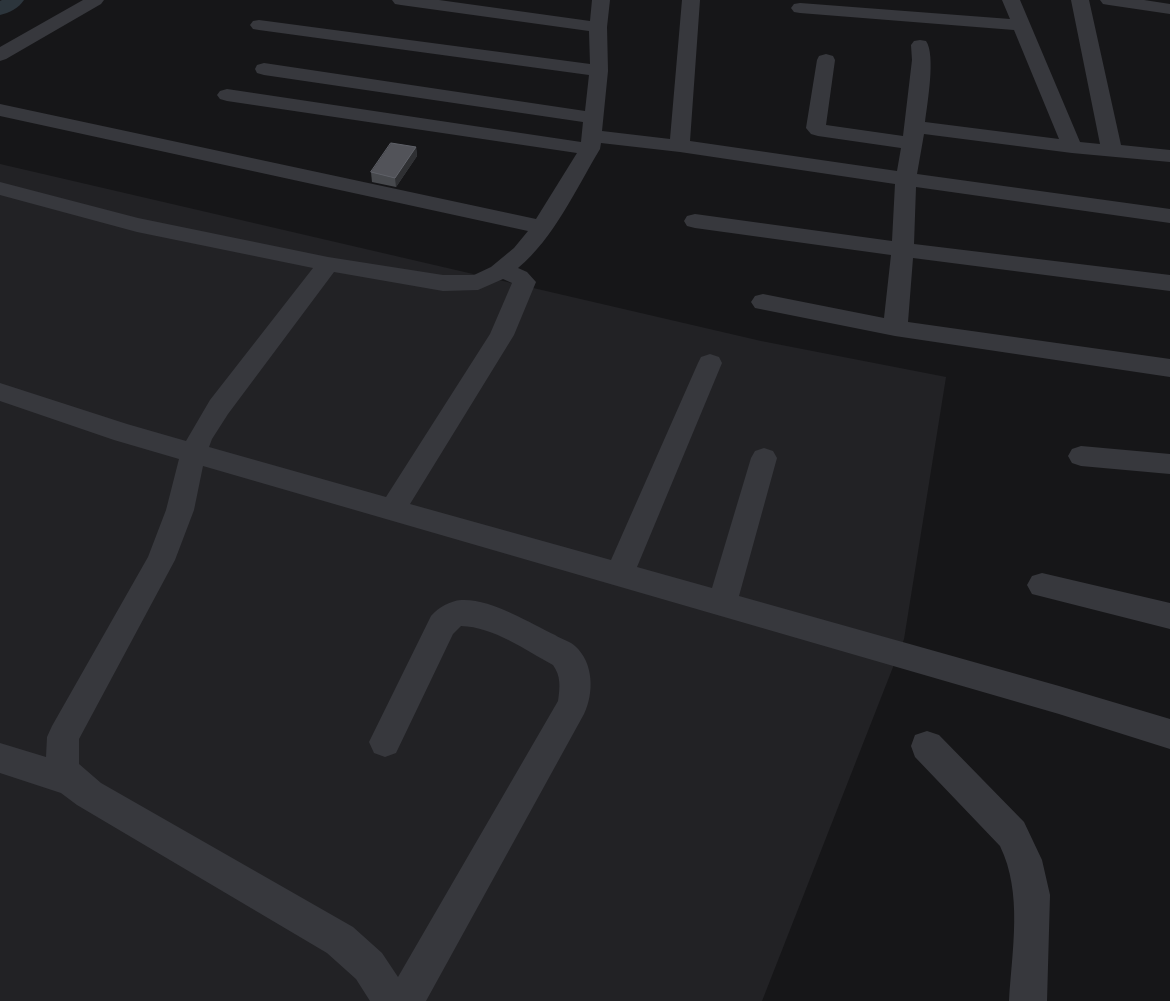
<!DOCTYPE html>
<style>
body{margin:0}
canvas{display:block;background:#161618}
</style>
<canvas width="1170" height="1001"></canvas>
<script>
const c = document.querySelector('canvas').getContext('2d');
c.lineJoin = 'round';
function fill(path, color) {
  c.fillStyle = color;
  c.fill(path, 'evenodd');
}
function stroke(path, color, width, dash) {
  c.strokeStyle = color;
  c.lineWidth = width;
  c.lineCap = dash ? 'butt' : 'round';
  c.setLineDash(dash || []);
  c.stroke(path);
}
fill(new Path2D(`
 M0 164 761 341 946 377 904 639 762 1001H0Z`), '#222225');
fill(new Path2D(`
 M2 0H24C19 8 9 13 0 15V1Z`), '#2c353c');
fill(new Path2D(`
 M83 0H104L101 4 6 59 0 61V47Z
 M392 0H439L590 21 592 0H610L607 27 608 71 602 131 670 139 682 0H700L690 141 897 171 901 148 818 136 811 134 806 128 817 60 819 56 826 54 833 56 835 60 826 125 903 136 912 60 911 45 914 41 920 40 926 41C936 55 927 105 925 122L1059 139 1014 30 800 13 794 12 791 8 794 4 800 3 1010 19 1002 0H1020L1080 142 1100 144 1071 0H1089L1121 145 1170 150V162L1072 153 924 134 917 174 1170 209V223L916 187 914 244 1170 275V291L913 258 908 322 1170 359V377L895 336 755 308 751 302 755 296 763 294 884 318 891 255 695 228 687 226 684 221 687 216 695 214 892 241 895 184 680 152 601 143 600 149C576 189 554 238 518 268L527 272 536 282 514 335 410 504 611 560 698 363 701 357 710 354 719 357 722 363 637 567 712 588 751 458 755 451 764 448 773 451 777 458 739 596 1059 686 1170 719V749L1059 714 203 466 194 510 175 560 79 739V764L101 783 353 927 382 953 398 977 558 701C560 687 561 676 553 665 525 650 494 627 461 626L453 634 396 753 385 757 374 753 369 742 431 616C439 607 450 601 461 600 490 598 530 623 555 635 561 639 570 641 575 646 594 663 594 693 584 714L426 1001H370L356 979 327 953 77 805 61 793 0 773V743L46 757 47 737 52 726 148 557 166 510 179 459 114 440 0 401V383L127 424 186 441 210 400 313 268 137 232 0 195V182L138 218 328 257 443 275H474L491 267 514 248 528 231 0 116V104L536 219 577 153 227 101 220 99 217 95 220 91 227 89 581 142 583 122 264 75 257 73 255 69 257 65 264 63 585 111 589 75 259 30 253 29 250 25 253 21 259 20 590 64 589 31 401 5 395 4ZM334 272 443 291 478 290 503 279 512 283 490 334 386 497 209 447 212 439 228 414Z
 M1100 0H1144L1170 4V14L1109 5 1103 4Z
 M1081 446 1170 454V474L1081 466 1072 463 1068 456 1072 449Z
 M1042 573 1170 603V629L1032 594 1027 585 1032 576Z
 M927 731 939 735 1024 822 1042 860 1050 895 1047 1001H1009C1012 950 1023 893 1000 846L915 757 911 746 915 735Z`), '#37383d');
fill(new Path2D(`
 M416 147 417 156 396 187 372 182 371 172Z`), '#47494d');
fill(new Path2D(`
 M416 147 417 156 396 187 395 178Z`), '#2f3033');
const building = new Path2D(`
 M391 143 416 147 395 178 371 172Z`);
fill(building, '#525359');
stroke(building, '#5f6168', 1);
</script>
